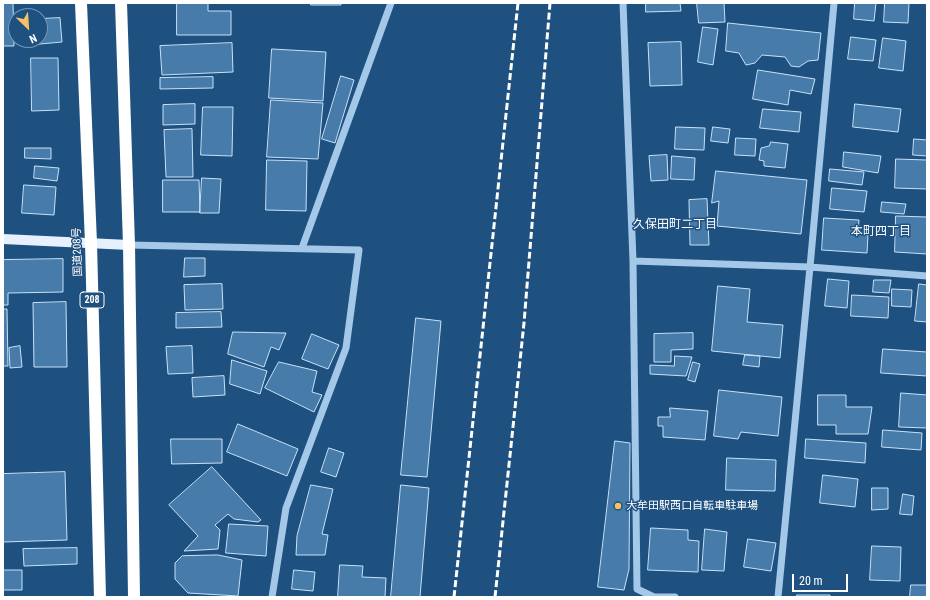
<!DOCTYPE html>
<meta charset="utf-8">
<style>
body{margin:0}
#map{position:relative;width:930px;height:600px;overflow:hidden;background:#1f5180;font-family:"Roboto Condensed",sans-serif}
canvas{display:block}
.frame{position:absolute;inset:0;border:4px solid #fff;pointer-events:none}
.north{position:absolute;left:8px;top:8px;width:40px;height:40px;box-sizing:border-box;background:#1f5180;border:1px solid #7997b3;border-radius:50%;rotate:155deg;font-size:11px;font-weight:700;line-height:16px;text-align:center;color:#fff}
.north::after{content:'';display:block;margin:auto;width:14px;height:18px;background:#f7c064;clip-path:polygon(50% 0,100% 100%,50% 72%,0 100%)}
.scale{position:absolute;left:792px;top:574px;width:56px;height:18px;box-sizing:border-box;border:2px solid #fff;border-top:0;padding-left:5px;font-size:12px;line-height:14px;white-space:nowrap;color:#fff;-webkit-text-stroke:3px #1f5180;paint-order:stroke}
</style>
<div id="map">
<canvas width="930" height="600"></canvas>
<div class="frame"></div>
<div class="north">N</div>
<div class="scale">20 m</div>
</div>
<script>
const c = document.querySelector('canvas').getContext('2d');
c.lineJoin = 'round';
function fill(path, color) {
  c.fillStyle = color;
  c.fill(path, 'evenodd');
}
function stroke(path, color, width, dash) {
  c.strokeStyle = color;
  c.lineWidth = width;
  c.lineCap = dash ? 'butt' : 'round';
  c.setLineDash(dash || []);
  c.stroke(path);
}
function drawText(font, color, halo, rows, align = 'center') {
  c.font = font + ' "Roboto Condensed","Noto Sans JP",sans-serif';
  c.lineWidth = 3;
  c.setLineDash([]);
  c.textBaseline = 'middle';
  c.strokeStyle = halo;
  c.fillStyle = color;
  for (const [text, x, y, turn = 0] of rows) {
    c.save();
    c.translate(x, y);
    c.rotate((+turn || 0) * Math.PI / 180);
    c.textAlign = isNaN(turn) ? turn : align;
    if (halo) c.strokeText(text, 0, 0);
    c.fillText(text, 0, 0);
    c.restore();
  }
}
const building = new Path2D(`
 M3 3H13L14 46H3Z
 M177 3H208V11H231V35H177Z
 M311 3H341V5H311Z
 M646 3H680L681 11 646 12Z
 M697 3H724L725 22 699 23Z
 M855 3H876L874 21 854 19Z
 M885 3H909L908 23 884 22Z
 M60 18 62 42 29 45V40H40V19Z
 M728 23 821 33 818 60 808 61 799 67 791 66 785 57 762 55 755 63 746 65 739 53 726 51Z
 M703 27 718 29 713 65 698 62Z
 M851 37 876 40 873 61 848 59Z
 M883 38 906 41 903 71 879 68Z
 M681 42 682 85 650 86 648 43Z
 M232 43 233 72 162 75 160 46Z
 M272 49 326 52 323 101 269 98Z
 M31 58H58L59 110 32 111Z
 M758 70 815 79 811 94 790 90 788 105 753 99Z
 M341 76 354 80 335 143 322 139Z
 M213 77V88L160 89V78Z
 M271 100 323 103 318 159 267 157Z
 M195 104V124L163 125V105Z
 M855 104 901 109 898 132 853 127Z
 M203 107H233L232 156 201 155Z
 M763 109 801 112 799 132 760 128Z
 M676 127 705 128 704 150 675 149Z
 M713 127 730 129 728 143 711 141Z
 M192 129 193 177H166L164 130Z
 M736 138 756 139 755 156 735 155Z
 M914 139 927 140V156L913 155Z
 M771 142 788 144 785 168 764 166V161L759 160 761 148 769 146Z
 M25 148H51V159L25 158Z
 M844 152 881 156 878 173 843 167Z
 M667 155 668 180 651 181 649 156Z
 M672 156 695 158 694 180 671 179Z
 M896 159 927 160V189L895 188Z
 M267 160 307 161 306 211 266 210Z
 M35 166 59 168 57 181 34 178Z
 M830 169 864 172 862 185 829 181Z
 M716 171 807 180 801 234 717 226 719 201 712 203Z
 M202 178 221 179 219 213H200Z
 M163 180H199L200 212H163Z
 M24 185 56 187 54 215 22 213Z
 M832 188 867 191 864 212 830 209Z
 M707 199 709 245H690L689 200Z
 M882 202 906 204 904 214 881 212Z
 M896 216 927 217V254L895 252Z
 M824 218 859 220 858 234 868 235 867 253 822 250Z
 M185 258H205V276L184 277Z
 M63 259V292L8 293V305H3V260Z
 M828 279 849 281 847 308 825 306Z
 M874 280H891L889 293 873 292Z
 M222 284 223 309 185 310 184 285Z
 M919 284 927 285V322L915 321Z
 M718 286 750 289 747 322 783 325 780 358 712 351Z
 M892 289 912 290 911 307 892 306Z
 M852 295 889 297 888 318 851 316Z
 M66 302 67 367H34L33 303Z
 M3 309H7L8 366H3Z
 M221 312 222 327 176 328V313Z
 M416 318 441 321 427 477 401 475Z
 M233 332 286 333 279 350 271 347 264 367 228 354Z
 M693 333V349L671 350V362H654V334Z
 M312 334 339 345 328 369 302 359Z
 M20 346 22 367 10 368 9 348Z
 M192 346 193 373 168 374 166 347Z
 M883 349 927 352V376L881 373Z
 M745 355 760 356 759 367 743 365Z
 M675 356 692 357 686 376 650 374V365L674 366Z
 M232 360 267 371 260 394 230 384Z
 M279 362 317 371 312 392 322 395 314 412 265 388Z
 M693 362 700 364 695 382 688 380Z
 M224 376 225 395 193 397 192 378Z
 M719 390 782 397 778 436 741 432 738 439 714 436Z
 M901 393 927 395V428L899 427Z
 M818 395H846V407H872L868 434H836V425H818Z
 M670 408 708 411 705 440 663 437V426H658V417H670Z
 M238 424 298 449 287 476 227 452Z
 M883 430 922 433 921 450 882 447Z
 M171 439H222V463L172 464Z
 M806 439 866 443 865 463 805 458Z
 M615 441 630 443 629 569 624 590 598 587Z
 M329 448 344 453 336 477 321 472Z
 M727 458 776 460 775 491 726 490Z
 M212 467 261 520 258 522 234 519 228 514 215 525 220 530 218 549 184 551 198 536 169 505Z
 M65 472 67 540 3 542V474Z
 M823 475 858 479 855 507 820 503Z
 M311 485 333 489 322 534 328 535 325 555H296L297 536Z
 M401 485 429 488 420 597H391Z
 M872 488H888V509L872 510Z
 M903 494 914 496 912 515 900 514Z
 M229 524 268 526 266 556 226 553Z
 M651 528 688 530V540L699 541 698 572 648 570Z
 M705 529 727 532 724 571 702 570Z
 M748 539 776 543 771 571 744 567Z
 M872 546 901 547 900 581 870 580Z
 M77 548V564L24 566 23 549Z
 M218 555 242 560 238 596 188 593 175 579V563L182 556Z
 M340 565 363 566 362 577 386 578 385 597H338Z
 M3 570H22V590H3Z
 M294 570 315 572 313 591 292 589Z
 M911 585H927V597H910Z
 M797 595H830V597H797Z`);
fill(building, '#477baa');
stroke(building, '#c8e1f6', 1);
stroke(new Path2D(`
 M623 3 633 261 637 589 654 597H675
 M129 245 359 250 346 348 286 508 272 597
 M302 248 391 3
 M633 261 810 267 927 276
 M778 597 810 267 834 3`), '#a4c8e8', 7);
stroke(new Path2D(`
 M3 239 129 245`), '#e7f1fe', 10);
stroke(new Path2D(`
 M81 3 91 243 100 597
 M121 3 129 245 134 597`), '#fff', 12);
stroke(new Path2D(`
 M454 597 518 3
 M495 597 524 323 550 3`), '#fff', 3, [7, 3]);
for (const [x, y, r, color] of [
 [618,506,4,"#f7c064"]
]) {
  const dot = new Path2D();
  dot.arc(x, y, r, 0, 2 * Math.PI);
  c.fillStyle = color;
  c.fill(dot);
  stroke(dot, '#1f5180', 1.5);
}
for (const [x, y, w] of [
 [92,300,24]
]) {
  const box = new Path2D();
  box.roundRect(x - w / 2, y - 8, w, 16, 3);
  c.fillStyle = '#1f5180';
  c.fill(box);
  stroke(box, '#fff', 1);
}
drawText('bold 10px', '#fff', null, [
 ["208",92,300]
]);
drawText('11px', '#fff', '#1f5180', [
 ["国道208号",78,252,-92]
]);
drawText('11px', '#fff', '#1f5180', [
 ["大牟田駅西口自転車駐車場",626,506]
], 'left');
drawText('12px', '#fff', '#1f5180', [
 ["久保田町二丁目",675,225],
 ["本町四丁目",881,232]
]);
</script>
